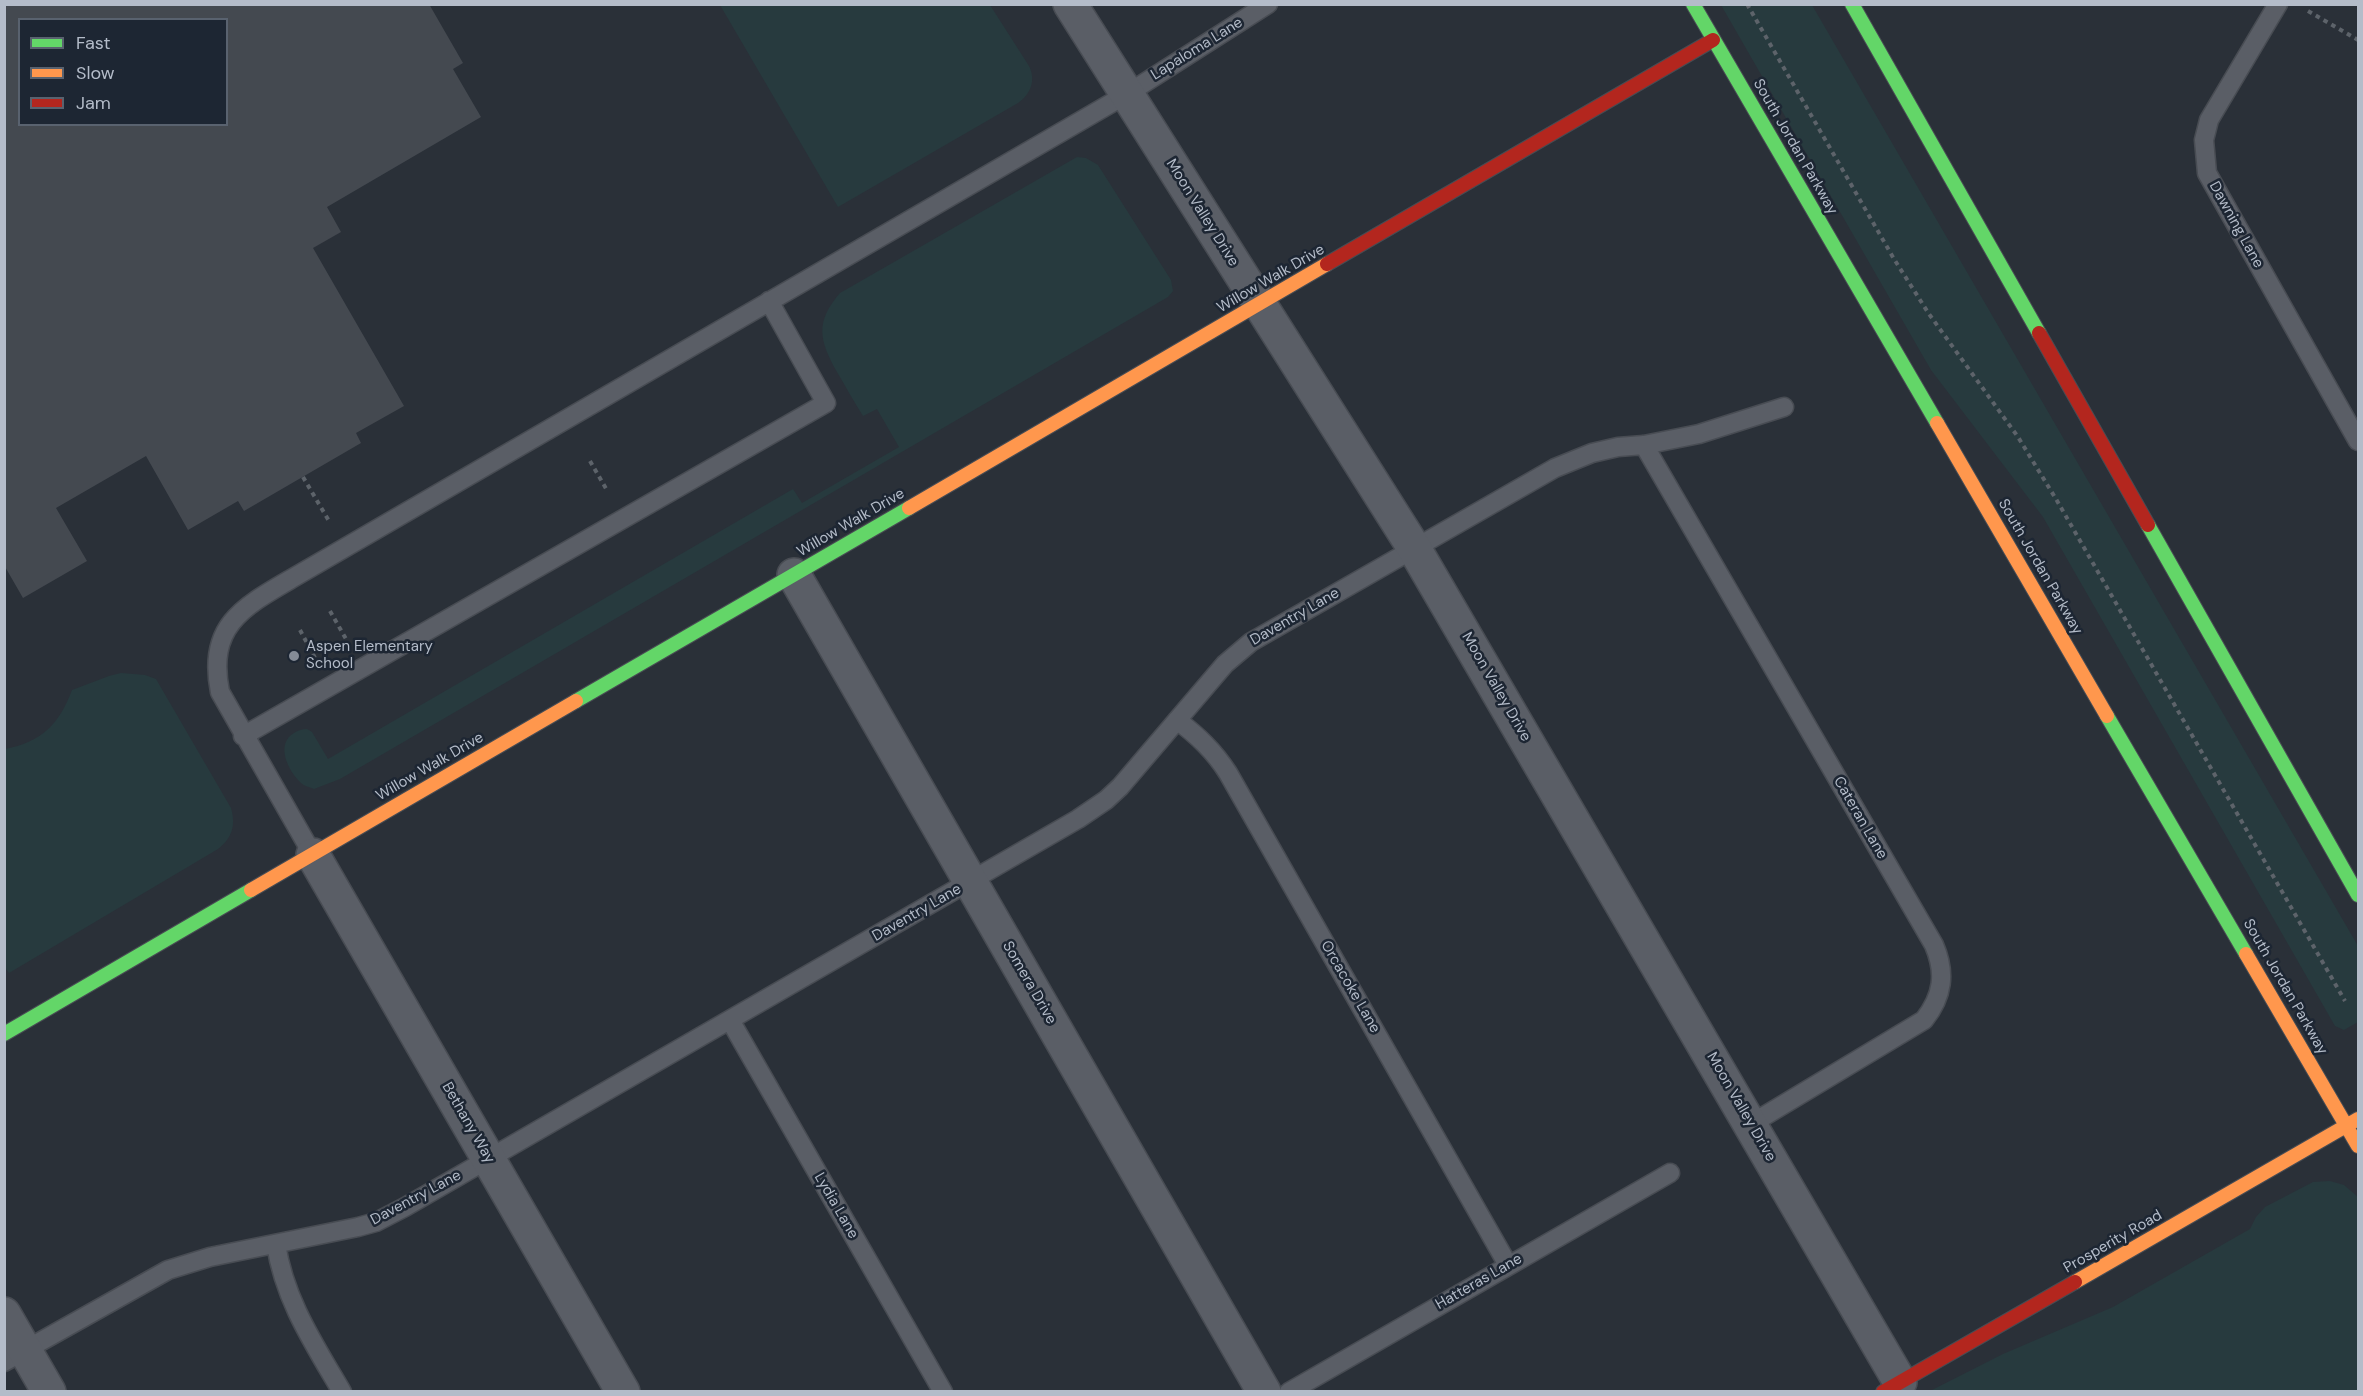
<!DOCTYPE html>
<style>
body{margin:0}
#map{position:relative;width:2363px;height:1396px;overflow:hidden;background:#2a3038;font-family:"DM Sans",sans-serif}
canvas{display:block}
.frame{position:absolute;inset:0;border:6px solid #b4bcc9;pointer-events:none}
.legend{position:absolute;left:18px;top:18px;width:210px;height:108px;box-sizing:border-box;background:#1d2633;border:2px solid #59626f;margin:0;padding:8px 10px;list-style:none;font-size:18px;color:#b4bcc9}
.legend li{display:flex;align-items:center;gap:12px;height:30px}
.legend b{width:30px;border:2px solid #59626f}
</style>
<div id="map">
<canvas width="2363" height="1396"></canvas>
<div class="frame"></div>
<ul class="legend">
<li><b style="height:8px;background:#63d668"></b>Fast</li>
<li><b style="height:8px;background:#ff974d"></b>Slow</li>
<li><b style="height:8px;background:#b3261e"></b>Jam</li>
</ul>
</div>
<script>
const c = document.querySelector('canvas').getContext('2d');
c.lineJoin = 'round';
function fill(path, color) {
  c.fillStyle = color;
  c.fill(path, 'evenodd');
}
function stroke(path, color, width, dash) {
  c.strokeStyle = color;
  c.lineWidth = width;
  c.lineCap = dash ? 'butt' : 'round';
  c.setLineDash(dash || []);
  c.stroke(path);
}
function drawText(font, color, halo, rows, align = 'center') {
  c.font = font + ' "DM Sans",sans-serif';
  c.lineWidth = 5;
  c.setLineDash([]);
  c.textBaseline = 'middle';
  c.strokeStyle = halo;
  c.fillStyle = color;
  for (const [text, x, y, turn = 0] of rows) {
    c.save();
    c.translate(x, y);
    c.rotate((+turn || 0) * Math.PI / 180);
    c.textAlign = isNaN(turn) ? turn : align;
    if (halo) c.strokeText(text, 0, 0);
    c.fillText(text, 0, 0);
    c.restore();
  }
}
fill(new Path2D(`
 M720 5H990L1029 66C1036 80 1031 94 1018 103L838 207Z
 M1721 5H1812L2358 946V1022L2344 1030 2335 1026 2043 517 1931 370Z
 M1077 157 1086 158 1098 165 1171 280 1173 291 1168 297 340 779 314 789C310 787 304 786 301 783 288 771 275 744 294 733 299 730 302 729 307 729L312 732 328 759 793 489 802 503 899 447 877 409 863 416C854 402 846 387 837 372 819 340 815 322 840 293Z
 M121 673 145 675 156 679 231 808C236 826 232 838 218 849L9 973 4 966 5 749C41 742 59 725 72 690L109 676Z
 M2330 1181 2344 1185 2358 1197V1391H1930L2003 1354 2113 1307 2250 1229 2256 1217 2265 1207 2313 1182Z`), '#273a3e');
fill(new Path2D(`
 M4 4H429L463 63 453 69 481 117 327 207 341 232 313 248 404 406 356 433 361 443 244 511 238 501 188 530 146 456 56 508 87 561 23 598 4 565ZM20 20H226V124H20Z`), '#444950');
const lane = new Path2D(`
 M2278 4 2209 120 2204 140 2207 173 2358 441
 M1644 445 1934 945C1946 973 1943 996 1924 1020L1751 1124
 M1177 720C1198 736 1214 751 1228 773L1508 1265
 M243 736 826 403 769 301
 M313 855 220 692C207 627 241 608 291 579L1127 94 1268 4
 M730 1020 943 1392
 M276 1244C284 1299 314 1344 342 1392
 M4 1362 168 1270 210 1257 358 1227 376 1222 405 1207 1078 819 1106 800 1120 787 1225 664 1251 642 1555 468 1592 453 1618 447 1644 445 1699 434 1784 407
 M1289 1392 1670 1173`);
const street = new Path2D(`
 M1070 4 1414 548 1900 1382
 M794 575 1264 1392
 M313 855 623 1392
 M4 1314 49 1392`);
const fast = new Path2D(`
 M1693 4 1937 423
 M1852 4 2039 333
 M2148 525 2358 895
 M576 701 909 508
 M2107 716 2246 954
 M4 1034 251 890`);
const slow = new Path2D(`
 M1937 423 2107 716
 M909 508 1327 264
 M251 890 576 701
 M2246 954 2358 1146
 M2075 1282 2358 1119`);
const jam = new Path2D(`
 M1327 264 1713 40
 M2039 333 2148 525
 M1883 1392 2075 1282`);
stroke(lane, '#484c53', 21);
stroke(street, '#484c53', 36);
stroke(fast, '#484c53', 16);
stroke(slow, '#484c53', 16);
stroke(jam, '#484c53', 16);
stroke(new Path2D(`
 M1747 4 1894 259 1929 314 2018 437 2056 499 2345 1001
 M2308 11 2358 40
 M590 461 608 492
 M303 477 329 521
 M330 611 346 639
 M300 630 315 658`), '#5d636a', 4, [4.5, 4.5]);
stroke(lane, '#5a5e66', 18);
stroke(street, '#5a5e66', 33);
stroke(fast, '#63d668', 14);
stroke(slow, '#ff974d', 14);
stroke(jam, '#b3261e', 14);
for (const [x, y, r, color] of [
 [294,656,6,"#848b96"]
]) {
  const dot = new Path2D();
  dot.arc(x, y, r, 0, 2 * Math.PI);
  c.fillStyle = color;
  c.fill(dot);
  stroke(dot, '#1d2633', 2);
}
drawText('15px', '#b4bcc9', '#1d2633', [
 ["Lapaloma Lane",1197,49,-32],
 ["South Jordan Parkway",1795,147,60],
 ["Moon Valley Drive",1202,213,58],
 ["Dawning Lane",2236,225,61],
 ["Willow Walk Drive",1271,279,-30],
 ["Willow Walk Drive",851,523,-30],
 ["South Jordan Parkway",2040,567,60],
 ["Daventry Lane",1295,617,-30],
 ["Moon Valley Drive",1496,687,60],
 ["Willow Walk Drive",430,767,-30],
 ["Cateran Lane",1860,818,60],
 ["Daventry Lane",917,913,-30],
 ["Somera Drive",1029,983,60],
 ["Orcacoke Lane",1350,987,60],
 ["South Jordan Parkway",2285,987,60],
 ["Moon Valley Drive",1741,1107,60],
 ["Bethany Way",468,1123,60],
 ["Daventry Lane",416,1198,-28],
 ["Lydia Lane",836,1206,60],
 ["Prosperity Road",2113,1242,-30],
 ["Hatteras Lane",1479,1282,-30]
]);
drawText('15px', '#b4bcc9', '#1d2633', [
 ["Aspen Elementary",306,647],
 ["School",306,664]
], 'left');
</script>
